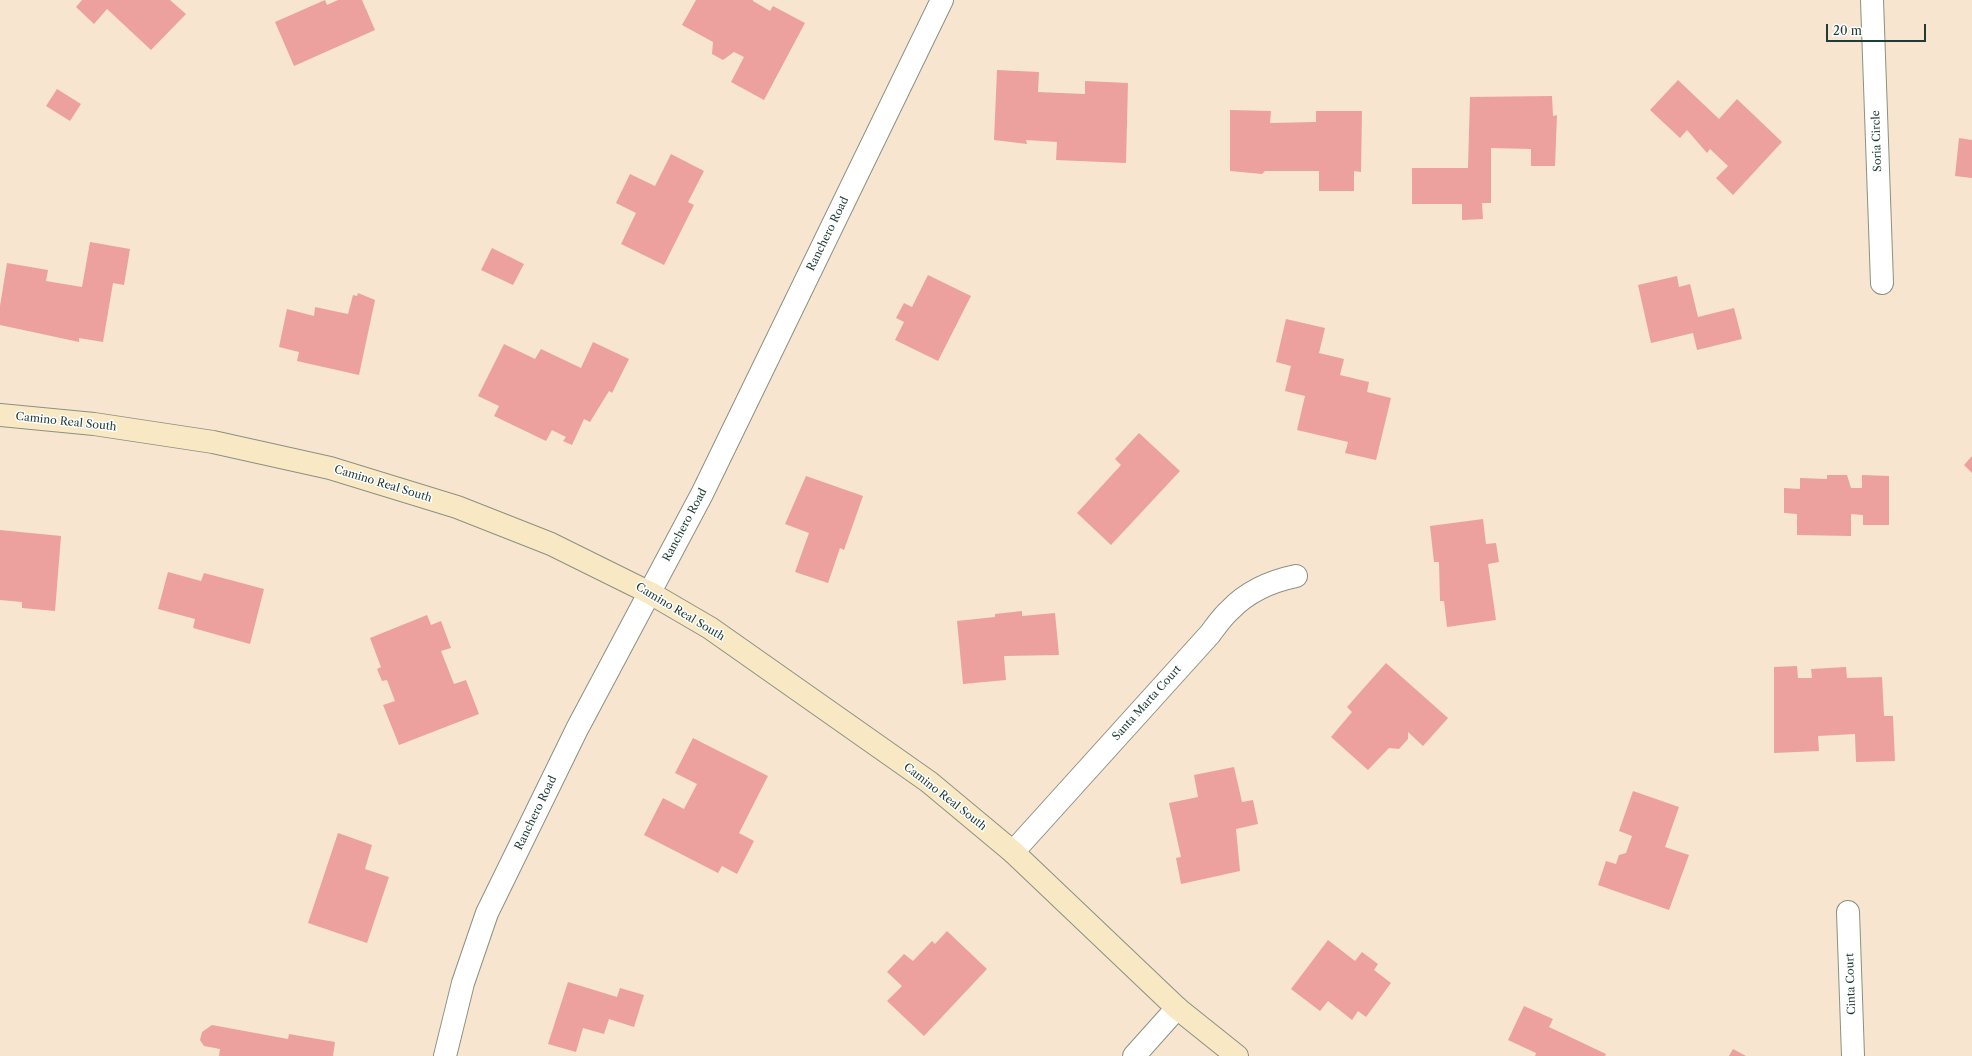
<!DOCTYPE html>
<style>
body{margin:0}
#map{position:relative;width:1972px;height:1056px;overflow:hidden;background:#f7e5d0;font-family:"Libre Caslon Text",serif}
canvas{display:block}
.scale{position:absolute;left:1826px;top:24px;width:100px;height:18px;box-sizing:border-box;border:2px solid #1f3d34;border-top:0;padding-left:5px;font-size:12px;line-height:14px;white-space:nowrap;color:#1f3d34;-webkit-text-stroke:3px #fff;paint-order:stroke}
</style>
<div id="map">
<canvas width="1972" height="1056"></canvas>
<div class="scale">20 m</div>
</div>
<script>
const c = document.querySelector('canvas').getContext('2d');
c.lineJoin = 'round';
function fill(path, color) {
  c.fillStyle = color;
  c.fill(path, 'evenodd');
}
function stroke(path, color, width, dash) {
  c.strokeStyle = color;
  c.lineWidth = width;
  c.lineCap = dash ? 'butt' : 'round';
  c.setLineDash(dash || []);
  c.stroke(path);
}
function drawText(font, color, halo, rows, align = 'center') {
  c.font = font + ' "Libre Caslon Text",serif';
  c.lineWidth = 3;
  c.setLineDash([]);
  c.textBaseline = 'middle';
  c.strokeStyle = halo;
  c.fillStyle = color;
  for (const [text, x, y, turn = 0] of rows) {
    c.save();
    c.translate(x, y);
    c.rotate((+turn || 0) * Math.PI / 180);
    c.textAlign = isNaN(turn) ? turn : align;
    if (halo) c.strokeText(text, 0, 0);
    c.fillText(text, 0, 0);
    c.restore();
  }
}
fill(new Path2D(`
 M82 0H170L186 14 151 50 107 9 94 24 76 7Z
 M325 0 327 5 338 0H362L375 30 294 66 275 22Z
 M696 0H753V1L770 11 773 6 805 23 764 100 731 82 744 57 734 52 723 60 712 54 713 42 682 25Z
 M997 70 1039 72 1038 92 1085 94V81L1128 83 1126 163 1056 160 1057 142 1026 140 1027 144 994 140Z
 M1678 80 1719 119 1737 99 1782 142 1733 195 1716 178 1728 166 1710 149 1707 153 1687 130 1680 138 1650 110Z
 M57 89 81 104 70 121 46 106Z
 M1552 96 1553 116 1557 115 1555 166H1531V149L1491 148V203H1482L1483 219 1462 220V204H1412V168H1468L1470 97Z
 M1230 110 1271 111 1270 123 1316 122V111H1362L1361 172 1354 171V191H1319V171H1265L1262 174 1230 171Z
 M1959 138 1972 140V178L1955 176Z
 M671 154 704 171 688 202 694 205 664 265 621 244 636 213 616 203 630 174 655 186Z
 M90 242 130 249 124 285 113 283 103 342 79 338V342L0 325V306L7 263 48 270 46 281 82 287Z
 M492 248 524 264 513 285 481 270Z
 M928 275 971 296 938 361 895 340 904 322 896 318 904 303 912 307Z
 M1677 276 1679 287 1690 284 1698 317 1734 308 1742 339 1697 350 1693 333 1651 343 1638 285Z
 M358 293 375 300 359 375 297 361 299 352 279 347 287 309 314 316 315 307 348 314 353 295 357 296Z
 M1286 319 1325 328 1319 353 1344 359 1340 375 1369 382 1367 392 1391 398 1376 460 1345 453 1348 442 1297 430 1305 396 1285 391 1291 366 1276 362Z
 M593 342 629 359 612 393 609 391 590 422 584 419 572 445 563 441 566 437 552 430 546 441 494 416 499 406 478 396 504 344 535 359 541 349 581 368Z
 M1139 433 1180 471 1111 545 1077 513 1121 465 1115 459Z
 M1972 456V473L1964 465Z
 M1827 475H1847L1851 488H1862V475L1889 476V525H1863V515L1851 514V536L1797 535V514L1784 513V488L1800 489V478L1827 479Z
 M806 476 863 496 844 550 840 548 828 583 795 572 809 533 785 524Z
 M1483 519 1486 544 1496 543 1499 562 1488 564 1496 620 1447 627 1444 601H1440L1439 562H1434L1430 526Z
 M0 530 61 536 55 611 22 608V602L0 600Z
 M168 572 201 581 204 573 264 589 250 644 193 628 195 619 158 609Z
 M1022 611V616L1055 613 1059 655 1004 656 1006 680 963 684 957 621 995 617V614Z
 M427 615 431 625 441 621 451 648 441 651 454 684 466 680 479 714 399 745 383 705 395 701 387 680 382 681 377 669 381 667 370 638Z
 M1386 663 1448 718 1423 746 1408 732V739L1399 749 1389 748 1368 770 1331 737 1352 712 1347 707Z
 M1797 666 1798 678H1812L1811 669 1846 667 1847 678 1882 677 1884 716H1893L1895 761 1856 762 1855 734 1818 736 1819 751 1774 753V667Z
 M693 738 768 776 739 833 754 841 737 874 722 866 718 873 644 835 663 798 684 809 697 784 675 773Z
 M1234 767 1242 802 1253 800 1258 824 1236 829 1240 871 1181 884 1176 858 1181 857 1169 803 1198 797 1194 775Z
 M1633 791 1679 807 1665 847 1689 855 1669 910 1598 885 1606 861 1616 864 1619 855 1626 853 1632 836 1619 831Z
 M338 833 372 845 365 869 389 877 367 943 308 923Z
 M947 931 987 969 924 1036 887 1001 902 986 887 972 904 954 913 961 932 941 935 944Z
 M1328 940 1355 961 1362 952 1378 964 1374 970 1391 983 1366 1017 1358 1011 1352 1020 1328 1001 1320 1011 1291 989Z
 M568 982 617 997 620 988 644 995 634 1027 609 1019 604 1034 583 1028 576 1052 548 1044Z
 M1524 1006 1553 1019 1549 1027 1606 1054 1605 1056H1535L1536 1053 1508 1040Z
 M212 1025 288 1039 289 1034 335 1042 333 1056H219L220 1049 204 1046 200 1040 202 1032Z
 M1733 1049 1746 1056H1729Z`), '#eca19e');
const street = new Path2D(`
 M1872 0 1882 283
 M1013 852 1210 634C1216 626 1222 617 1230 610 1247 592 1272 581 1296 576
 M1848 912 1853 1056
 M445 1056 463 983 487 913 577 729 702 494 942 0
 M1134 1056 1177 1008`);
const secondary = new Path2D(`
 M0 415 94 424 213 442 330 468 457 507 551 544 650 593 710 628 929 782 1013 852 1177 1008 1237 1056`);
stroke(street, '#8b9182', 24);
stroke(secondary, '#8b9182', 24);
stroke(street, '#fff', 22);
stroke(secondary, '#f8e8c3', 22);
drawText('11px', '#1f3d34', '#fff', [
 ["Soria Circle",1877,141,-92],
 ["Ranchero Road",828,234,-64],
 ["Camino Real South",66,422,6],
 ["Camino Real South",383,484,17],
 ["Ranchero Road",685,525,-62],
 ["Camino Real South",680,612,31],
 ["Santa Marta Court",1147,703,-48],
 ["Camino Real South",945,797,38],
 ["Ranchero Road",536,813,-64],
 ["Cinta Court",1851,984,-92]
]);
</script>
